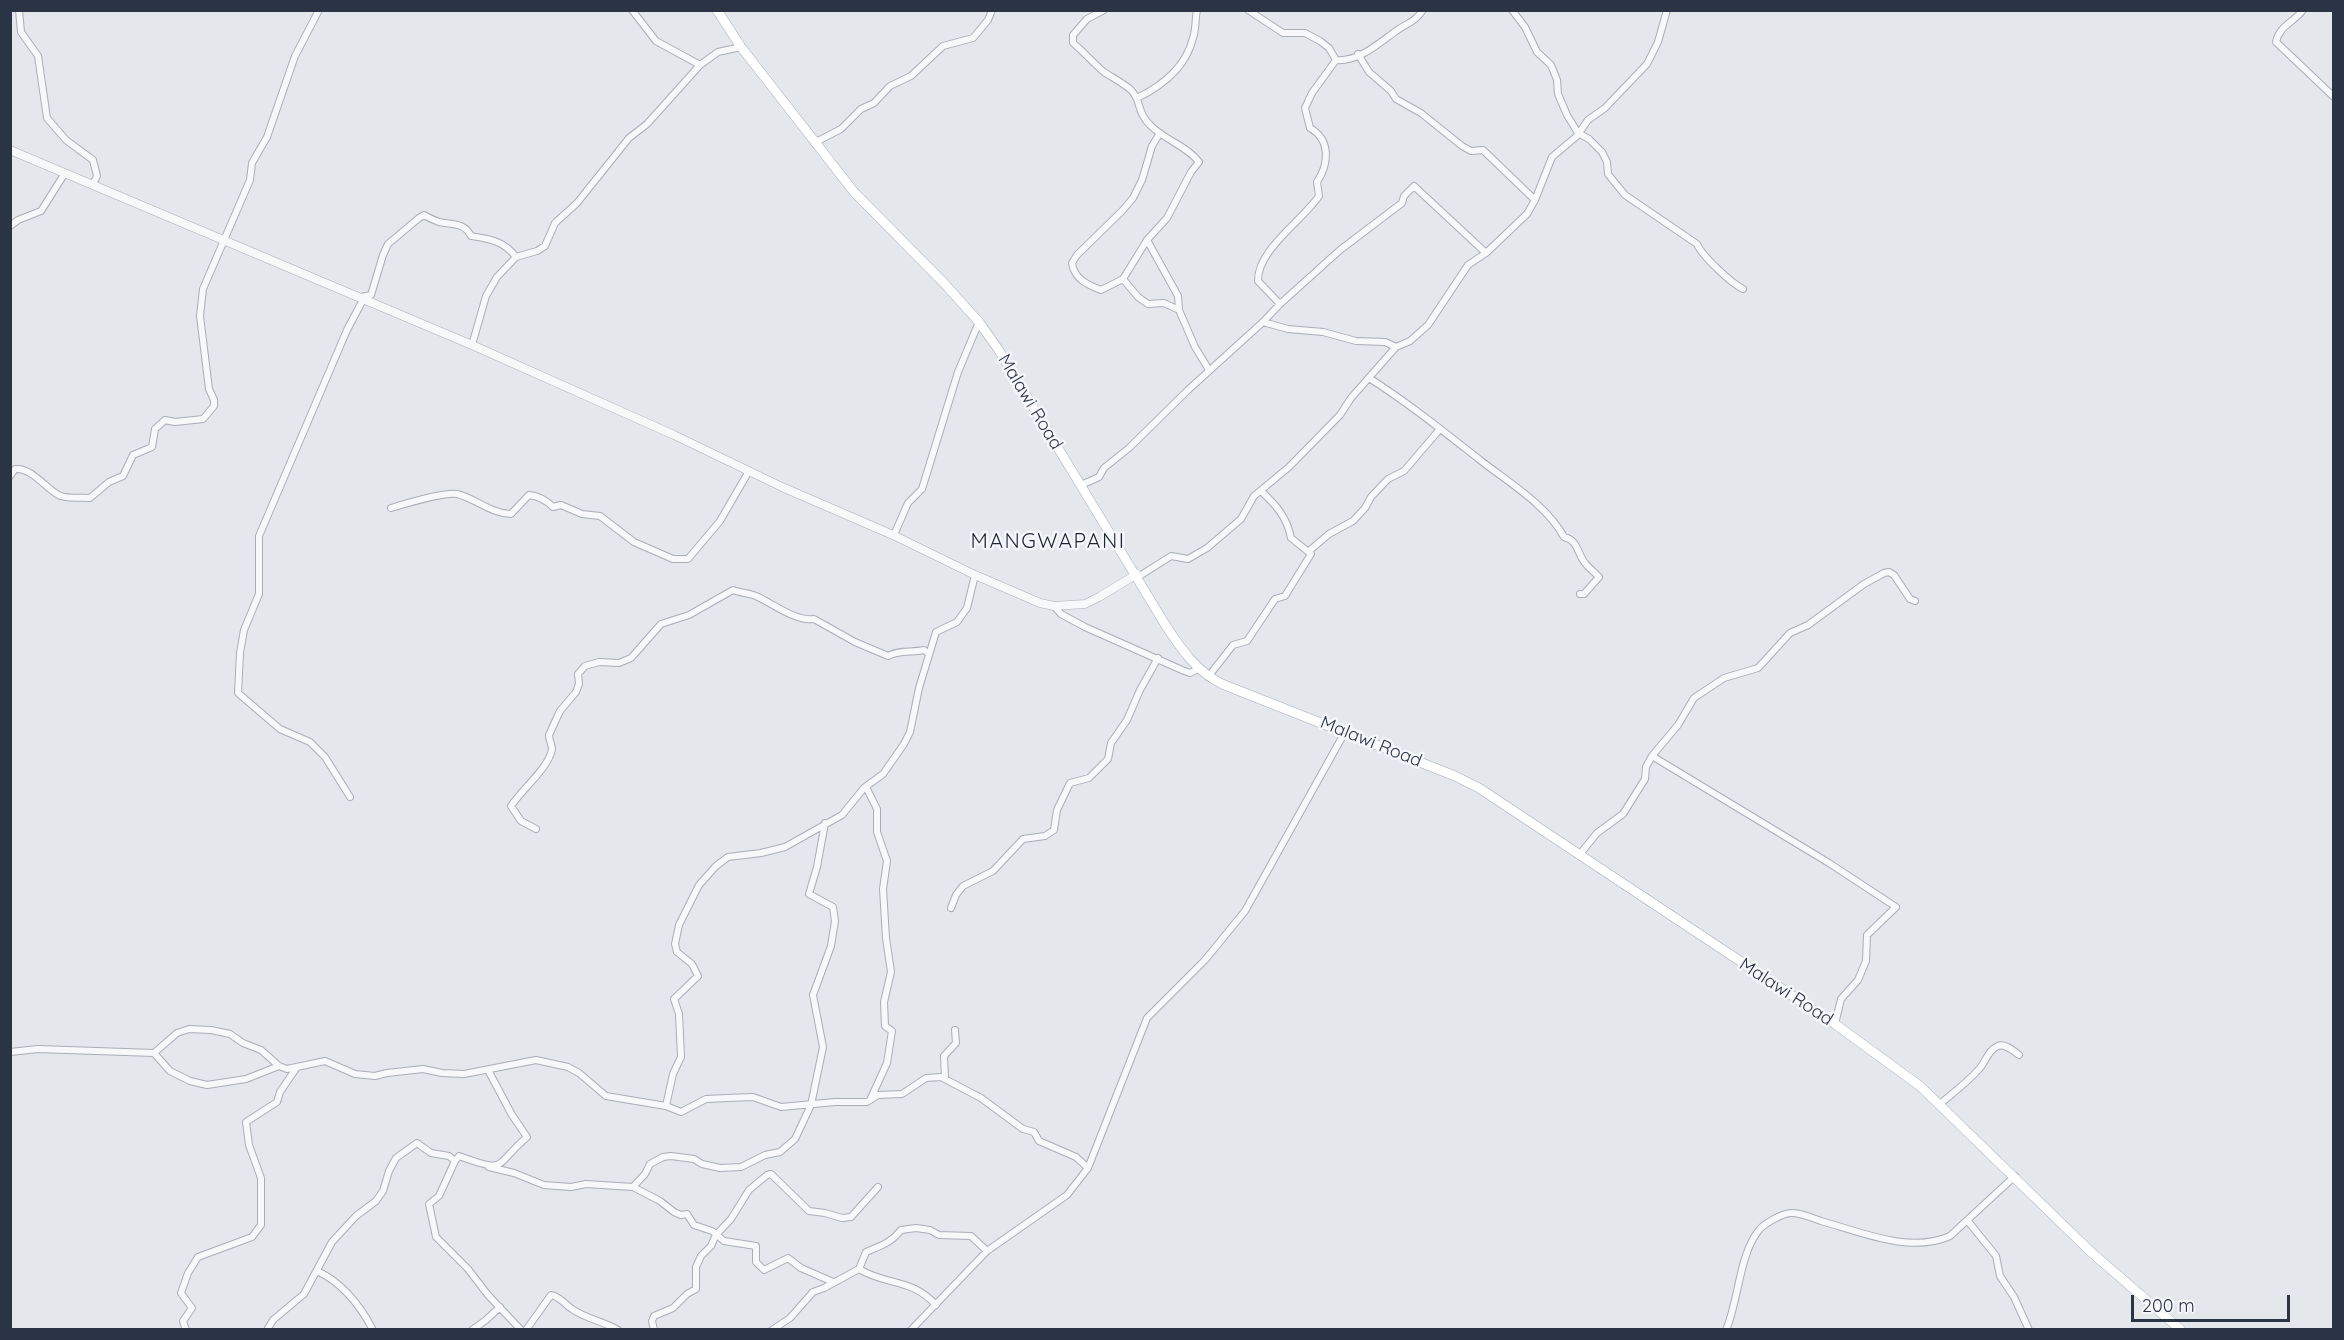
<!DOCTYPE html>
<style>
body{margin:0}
#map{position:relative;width:2344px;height:1340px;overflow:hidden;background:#e4e7ec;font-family:Quicksand,sans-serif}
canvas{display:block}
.frame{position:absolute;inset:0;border:12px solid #2b3445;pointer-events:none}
.scale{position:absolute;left:2131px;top:1295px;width:159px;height:27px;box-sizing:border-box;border:3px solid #2b3445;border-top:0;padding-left:8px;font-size:18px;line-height:21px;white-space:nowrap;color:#2b3445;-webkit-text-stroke:4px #f4f6f9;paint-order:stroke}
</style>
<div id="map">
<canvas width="2344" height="1340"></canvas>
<div class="frame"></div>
<div class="scale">200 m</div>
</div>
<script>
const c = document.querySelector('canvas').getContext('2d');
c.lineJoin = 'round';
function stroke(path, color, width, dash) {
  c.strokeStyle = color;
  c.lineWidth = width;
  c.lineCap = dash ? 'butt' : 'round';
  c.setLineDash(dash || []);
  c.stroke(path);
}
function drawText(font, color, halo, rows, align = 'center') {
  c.font = font + ' Quicksand,sans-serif';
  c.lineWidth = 5;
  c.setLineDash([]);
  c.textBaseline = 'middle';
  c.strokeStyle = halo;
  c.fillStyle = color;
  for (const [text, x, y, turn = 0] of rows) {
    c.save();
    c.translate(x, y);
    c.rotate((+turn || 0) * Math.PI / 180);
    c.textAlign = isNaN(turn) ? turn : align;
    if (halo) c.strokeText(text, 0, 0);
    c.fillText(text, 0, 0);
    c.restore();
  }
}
const minor = new Path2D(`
 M19 10 21 32 38 56 47 118 66 140 93 160 97 176 93 184
 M632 10 656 41 700 65
 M1104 10 1087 19 1073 35V43C1084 52 1093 63 1104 72 1113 78 1123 83 1131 90 1142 101 1136 112 1151 126 1165 140 1187 146 1199 162L1191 172 1167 218 1147 240 1123 279 1101 290C1088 285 1074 279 1072 263L1077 255 1122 211 1133 198 1142 180 1152 146 1160 133
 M1248 10 1283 33H1305L1320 41 1329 48 1336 60
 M1512 10 1525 27 1537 52 1551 65 1557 80 1558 94 1567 115 1578 133 1589 139 1602 152 1607 162 1608 174 1616 184 1625 195 1697 244C1702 256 1731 283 1743 289
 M2303 10C2294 22 2279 26 2276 42L2334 97
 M1358 54 1369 72 1391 91 1396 99 1421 113 1462 146 1471 151 1483 150 1535 200
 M1137 98C1162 86 1186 67 1193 38 1196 30 1195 20 1197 10
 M814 143 841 129 861 109 874 103 890 86 911 76 943 46 973 38 988 20 992 10
 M10 226 18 220 41 211 65 173
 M1147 240 1178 296 1179 310 1195 347 1209 370
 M516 257 537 251 545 246 555 223 577 203 629 138 647 124 700 65 718 52 741 47
 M1123 279 1138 297 1148 304 1164 303 1179 310
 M361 297 371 295 383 255 388 244 419 218 424 215C429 218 434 220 439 222 452 225 464 222 471 236 490 239 504 241 516 257L497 277 486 296 472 345
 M1280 304 1258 281C1257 250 1303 220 1319 196L1317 182C1329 164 1331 140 1310 128L1305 108 1312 93 1336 60C1359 62 1379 43 1396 31 1408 22 1413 24 1423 10
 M1263 322 1288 329 1323 332 1356 341 1385 342 1396 347
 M1369 378C1407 402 1443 431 1480 460 1508 482 1547 505 1564 537 1578 540 1577 553 1585 563 1589 568 1594 572 1599 577L1584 594H1580
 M10 476 15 469C33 467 49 493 61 496 69 499 81 497 90 498L109 482 123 476 133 455 152 447 155 429 165 420 175 422 203 419 214 406V400L209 389 200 316 203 289 250 180 252 163 267 137 295 56 319 10
 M1081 485 1099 477 1104 468 1129 448 1188 390 1263 322 1280 304 1340 250 1402 203 1404 196 1414 186 1486 253
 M391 508C404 504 445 492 457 494 475 498 489 513 511 514L529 495C539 496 546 500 553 507L561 505 582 514 600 516 634 542 673 559H688L720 521 749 471
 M894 535 908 503 922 489 958 372 979 322
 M1309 551 1329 534 1353 521 1365 508 1371 497 1388 479 1404 471 1440 429
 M1138 577 1171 556 1188 559 1207 548 1241 519 1254 496 1289 467 1340 415 1351 398 1396 347 1410 341 1428 325 1468 265 1486 253 1527 214 1535 200 1552 157 1577 136 1588 120 1605 108 1647 64 1658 42 1667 10
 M1054 606 1061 614 1085 627 1182 670 1190 673 1198 669
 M1208 677 1233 645 1247 641 1275 599 1285 596 1311 554 1291 538C1287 517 1276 505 1261 491
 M1652 756 1829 863 1896 907 1867 935 1866 961 1858 980 1841 999 1835 1024
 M866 787 877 809V832L887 861 883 889 886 938 891 972 884 1002 885 1026 892 1031 887 1063 871 1098
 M350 797 325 757 310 742 280 729 238 693 240 653 244 630 259 594V536L347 330 364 298
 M536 829 521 821 511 806C522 789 549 768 552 749 552 745 549 740 549 735L560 711 576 692 579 684 578 674 585 666 599 662 619 663 631 658 661 624 689 615 733 590C740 593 750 593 756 596 772 603 796 622 814 619L855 642 888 656C901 649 911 653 924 650L929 654
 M1580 854 1597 833 1623 814 1645 779 1646 767 1652 756 1678 725 1694 698 1724 678 1758 668 1790 633 1808 625 1864 584 1884 573 1889 572 1894 575 1910 599 1915 601
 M951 908 956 895 963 886 993 871 1023 839 1045 836 1054 830 1057 810 1070 783 1089 778 1108 759 1111 743 1127 720 1140 690 1158 658
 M10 1052 38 1049 154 1053 170 1071 190 1081 207 1085 246 1079 279 1066 287 1069 325 1061 355 1074 375 1076 387 1073 423 1069 442 1073 464 1074 536 1060 568 1067 579 1073 606 1096 666 1106 681 1112 706 1099 727 1098 753 1097 781 1107 835 1102H867L878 1095 902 1094 926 1078 941 1077 981 1098 1023 1129 1034 1132 1039 1141 1076 1157 1088 1168
 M154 1053 177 1033 189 1029 211 1030 230 1034 243 1043 261 1050 279 1066
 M488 1070 512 1115 527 1137C493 1166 508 1174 459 1156L455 1161 439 1196 429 1204 436 1237 468 1269 488 1295 521 1330
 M945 1079 944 1056 956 1043 955 1030
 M1940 1104C1954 1092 1968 1082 1980 1068 1986 1061 1988 1050 1998 1046 2005 1043 2014 1051 2019 1055
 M666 1106 673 1074 681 1057 679 1014 674 999 698 976 692 964 677 952 675 944 679 925 699 885 716 866 728 857 761 853 785 847 842 815 864 788 883 774 904 744 910 732 919 688 936 632 957 622 967 608 975 575
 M489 1167 514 1173 544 1185 571 1187 586 1184 633 1187 660 1201 674 1212 681 1215 687 1214 694 1225 712 1231 724 1241 756 1246V1262L764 1270 788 1258 801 1268 833 1282
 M633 1187 645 1174 650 1164 663 1157 671 1156 694 1159 702 1164 720 1168 741 1167 765 1155 780 1152 795 1139 811 1105 823 1047 813 995 831 946 835 921 833 907 809 894 817 867 825 823
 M1967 1220 1996 1256 2000 1276 2014 1297 2029 1330
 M859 1269C887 1286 912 1278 936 1305
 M317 1271C343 1283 360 1305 373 1330
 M186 1330 183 1321 192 1308 181 1293 188 1273 198 1257 252 1237 261 1225V1178L249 1145 246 1122 277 1102 280 1092 297 1067
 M267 1330 273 1320 304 1294 332 1242 356 1216 376 1201 383 1191 389 1171 396 1158 417 1143 431 1153 449 1156 455 1161
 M472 1330 486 1320 500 1307
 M526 1330 551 1295C561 1297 564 1304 572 1309 586 1319 603 1321 618 1330
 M654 1330 652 1321 654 1316 673 1308 687 1294 696 1289V1267L701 1256 711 1246 716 1235 731 1219 749 1190 767 1175 771 1174 809 1211 825 1213 842 1218 851 1217 878 1187
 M772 1330 790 1318 813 1292 824 1288 859 1269 866 1252C880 1246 891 1243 901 1230L916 1228 930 1230 939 1235 971 1236 987 1251
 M911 1330 987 1251 1067 1195 1088 1168 1147 1018 1205 960 1245 911 1345 732
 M1726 1330C1739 1299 1739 1255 1759 1230 1765 1223 1781 1214 1791 1213 1799 1212 1813 1218 1821 1221 1861 1232 1910 1254 1950 1236L2015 1176`);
const tertiary = new Path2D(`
 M10 150 472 345 674 435 782 487 893 535 975 575 1040 603 1054 606 1085 604 1099 597 1137 574`);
const primary = new Path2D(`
 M717 10 741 47 854 192 943 282 979 322 998 349 1166 626C1182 650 1196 671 1222 684L1455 776 1479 788 1835 1024 1920 1086 2091 1252 2181 1330`);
stroke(minor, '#a9aeb7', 8);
stroke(tertiary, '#a9aeb7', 9);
stroke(primary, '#a3abb8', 10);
stroke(minor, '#f7f8fa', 6);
stroke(tertiary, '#f7f8fa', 8);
stroke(primary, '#fff', 9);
drawText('18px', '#2b3445', '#f4f6f9', [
 ["Malawi Road",1030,402,59],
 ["Malawi Road",1371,742,22],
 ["Malawi Road",1786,992,33]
]);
c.letterSpacing = '1.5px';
drawText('21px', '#1d2536', '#f4f6f9', [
 ["MANGWAPANI",1048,542]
]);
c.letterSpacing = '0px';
</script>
